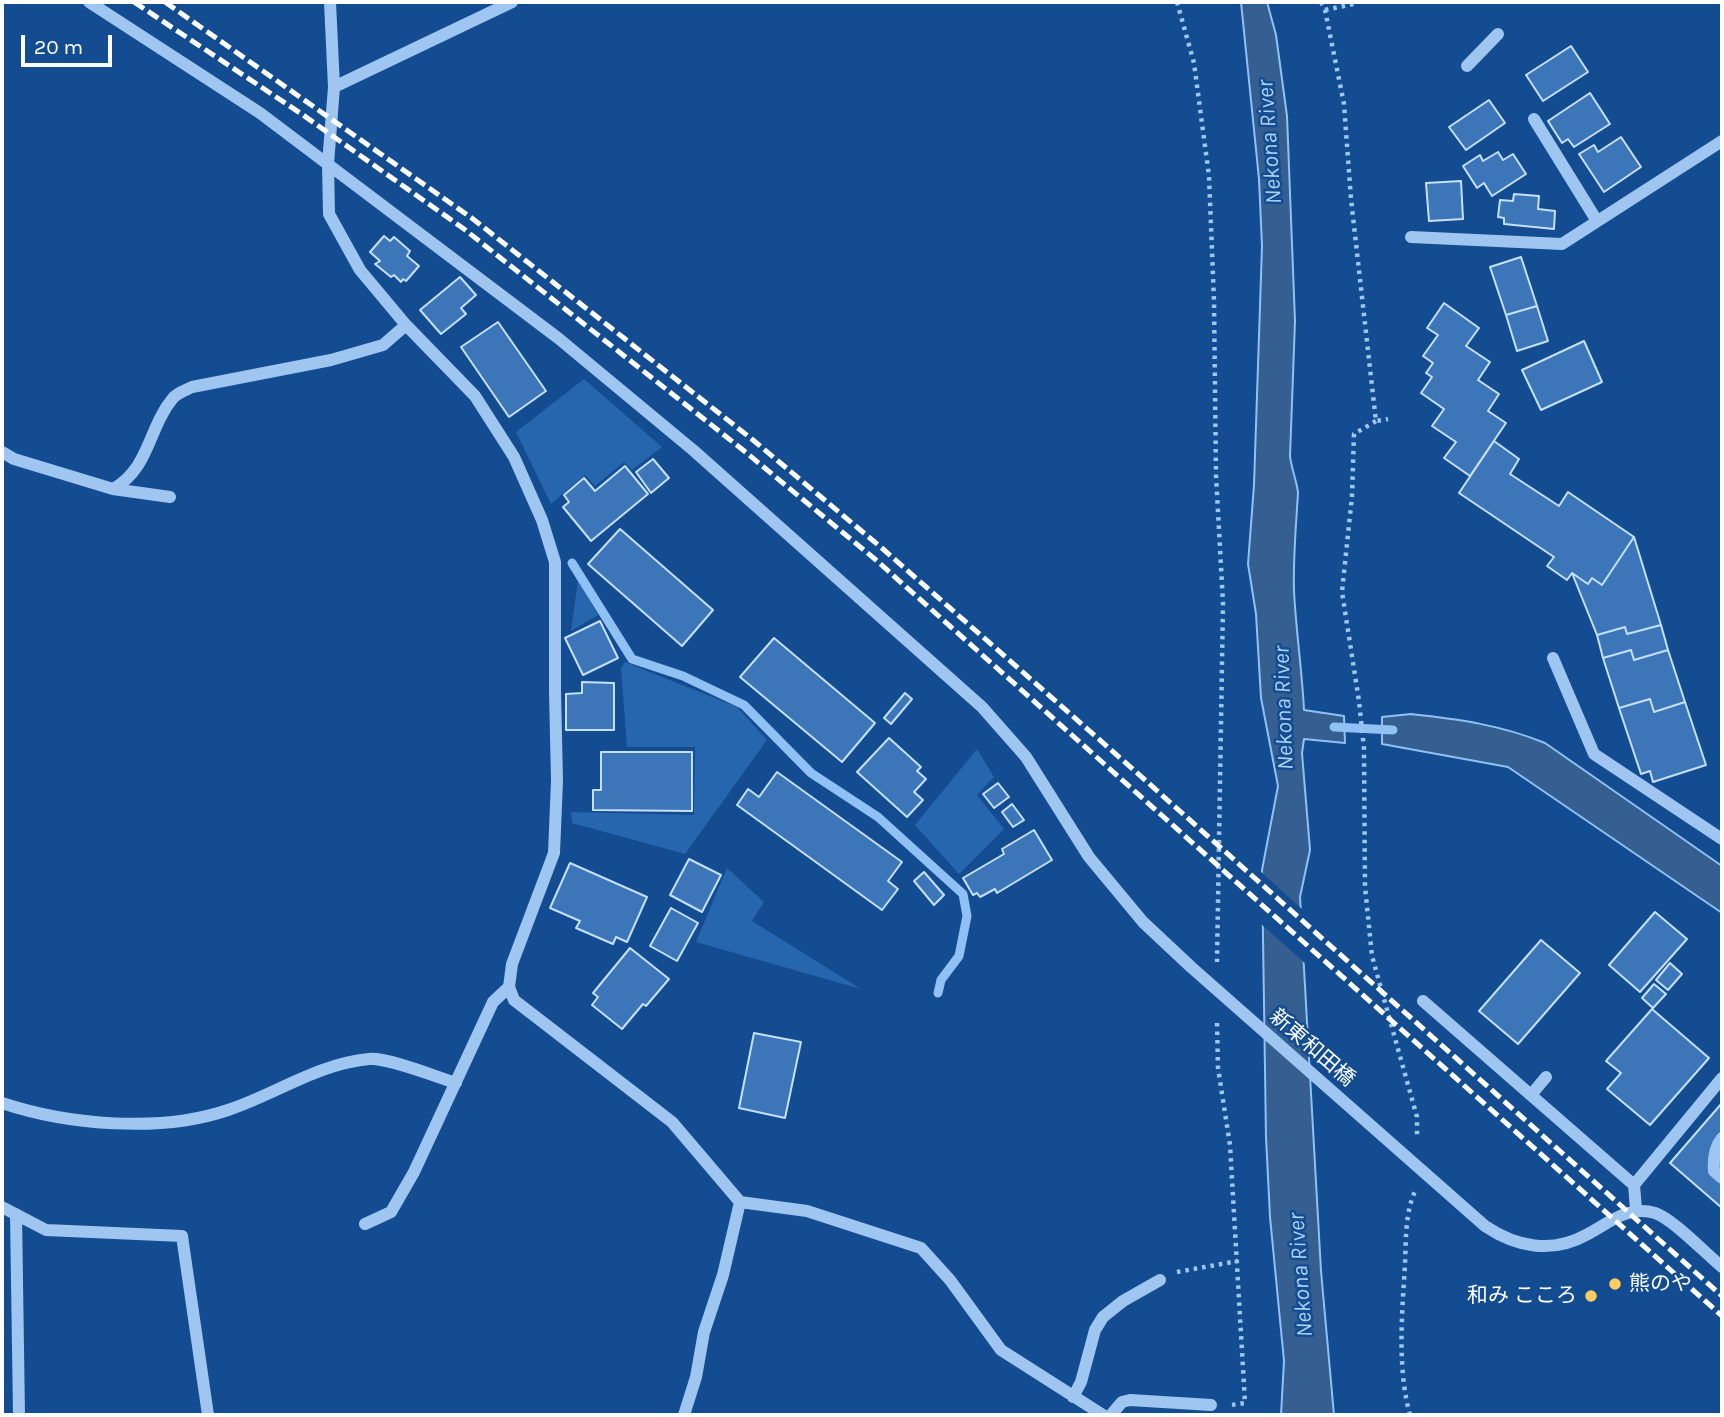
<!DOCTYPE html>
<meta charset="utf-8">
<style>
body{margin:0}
#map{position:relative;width:1724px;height:1417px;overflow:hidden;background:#134c90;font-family:Karla,sans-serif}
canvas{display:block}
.frame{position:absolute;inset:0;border:4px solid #fff;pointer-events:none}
.scale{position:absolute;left:21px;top:35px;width:91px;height:32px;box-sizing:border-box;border:4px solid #fff;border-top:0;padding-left:9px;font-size:21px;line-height:24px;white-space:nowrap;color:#fff;-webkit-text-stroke:5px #134c90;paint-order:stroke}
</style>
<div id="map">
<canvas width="1724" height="1417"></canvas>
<div class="frame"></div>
<div class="scale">20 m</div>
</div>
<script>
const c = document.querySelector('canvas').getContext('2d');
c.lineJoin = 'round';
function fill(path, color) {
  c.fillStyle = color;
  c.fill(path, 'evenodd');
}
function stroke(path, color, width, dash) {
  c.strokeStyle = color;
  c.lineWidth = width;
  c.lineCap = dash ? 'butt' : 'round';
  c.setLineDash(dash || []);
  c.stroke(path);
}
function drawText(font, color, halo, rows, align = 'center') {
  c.font = font + ' Karla,"Noto Sans JP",sans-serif';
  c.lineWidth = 5;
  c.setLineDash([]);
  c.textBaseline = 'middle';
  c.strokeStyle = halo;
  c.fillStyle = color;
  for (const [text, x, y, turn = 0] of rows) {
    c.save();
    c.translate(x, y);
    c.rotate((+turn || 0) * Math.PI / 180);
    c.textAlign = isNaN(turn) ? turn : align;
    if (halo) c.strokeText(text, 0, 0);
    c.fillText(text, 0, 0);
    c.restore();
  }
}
fill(new Path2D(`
 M584 379 662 447 632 470 624 462 595 486 585 475 551 504 516 432Z
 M578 580 598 615 571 631Z
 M625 662 737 707 767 740 685 854 572 823 571 812 694 815 695 747H627L621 668Z
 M977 749 994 777 977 795 1004 829 959 874 915 825Z
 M727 868 764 902 752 921 861 989 696 942Z`), '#2566af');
const water = new Path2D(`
 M1241 2H1267L1276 35 1287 116 1295 321 1290 456C1291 467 1298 486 1298 493 1296 526 1293 558 1294 591 1296 631 1302 670 1304 710L1344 716 1345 743 1304 739 1302 753 1310 850 1300 897 1321 1271 1334 1415H1281L1284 1361 1270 1217 1266 1137 1262 870 1278 786 1261 698 1256 614 1248 564 1254 485 1262 246 1259 179Z
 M1411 714C1458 719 1501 725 1545 743L1722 866V913L1508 767 1382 744V717Z`);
fill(water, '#355f90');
stroke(water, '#90c1f5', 2);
fill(new Path2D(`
 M1259 870 1304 911 1307 965 1260 923Z`), '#134c90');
stroke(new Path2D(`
 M572 563 632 659 683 676 744 705 811 773 878 817 963 894 967 916 959 956 941 980 938 993
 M1334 727 1393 730`), '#90c1f5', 9);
const building = new Path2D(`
 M1571 46 1588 72 1543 101 1526 75Z
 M1590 93 1610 124 1574 147 1568 139 1562 143 1548 121Z
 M1489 100 1505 123 1466 150 1449 127Z
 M1621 137 1641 167 1604 192 1579 154 1594 145 1598 152Z
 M1498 152 1503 160 1513 154 1526 174 1492 196 1484 183 1477 188 1463 166 1480 155 1483 161Z
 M1461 181 1463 219 1429 221 1426 183Z
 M1514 194 1539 196 1538 209 1555 211 1554 229 1504 224V218L1498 217 1500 200 1513 201Z
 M384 236 390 241 394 237 410 251 407 256 419 266 406 281 403 279 401 282 394 275 391 277 375 264 380 261 370 252Z
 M1521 257 1537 306 1506 315 1490 267Z
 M460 277 476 295 461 308 466 314 441 334 420 310Z
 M1444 303 1479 328 1466 346 1490 362 1478 380 1499 394 1488 411 1506 423 1470 476 1444 458 1456 442 1432 426 1444 409 1421 393 1432 377 1426 373 1433 363 1423 356 1438 335 1427 328Z
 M1537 306 1548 341 1517 351 1506 315Z
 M498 322 546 391 509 417 461 347Z
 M1584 341 1602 382 1541 410 1522 370Z
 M1494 441 1519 459 1510 474 1559 506 1568 492 1634 537 1602 585 1592 578 1588 584 1572 573 1567 580 1547 566 1554 557 1459 493Z
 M653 459 669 478 651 493 636 472Z
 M625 466 648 494 591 541 563 507 569 502 564 495 584 478 595 491Z
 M620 529 713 610 682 646 588 564Z
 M1634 537 1661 625 1627 634 1625 627 1597 635 1572 573 1588 584 1592 578 1602 585Z
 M600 621 618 658 583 675 565 638Z
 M1661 625 1668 650 1634 660 1631 650 1603 658 1597 635 1625 627 1627 634Z
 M774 638 875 723 842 762 740 677Z
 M1631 650 1634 660 1668 650 1685 702 1654 712 1650 699 1619 708 1603 658Z
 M582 682 614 683V730H566V694L582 693Z
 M905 693 912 699 891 724 884 718Z
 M1650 699 1654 712 1685 702 1706 765 1653 782 1650 771 1641 774 1619 708Z
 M889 738 921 767 917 771 926 779 914 792 923 800 907 817 857 772Z
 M601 752H692V811L593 810V790H601Z
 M777 772 902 862 888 881 898 889 882 910 737 805 748 789 759 797Z
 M998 783 1009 797 994 808 983 794Z
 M1012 804 1024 820 1013 827 1002 812Z
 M1034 830 1052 860 997 893 995 889 980 897 977 893 973 895 963 878 1004 854 1002 849Z
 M689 859 721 875 702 912 670 895Z
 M570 863 647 897 627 942 616 937 613 944 576 928 580 921 550 908Z
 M924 872 944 895 934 905 914 881Z
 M671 908 698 923 677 961 650 946Z
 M1655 912 1687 939 1640 992 1609 965Z
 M1541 940 1580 973 1518 1044 1479 1011Z
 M630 948 669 979 646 1006 643 1004 622 1029 592 1005 598 997 593 993Z
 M1670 963 1682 974 1668 990 1656 980Z
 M1654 984 1666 994 1653 1008 1642 998Z
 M1652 1009 1709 1058 1650 1125 1607 1089 1621 1073 1606 1061Z
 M754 1033 801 1042 785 1118 739 1108Z
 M1722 1103V1208L1670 1163Z`);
fill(building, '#3c76b9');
stroke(building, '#c5e0fc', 2);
stroke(new Path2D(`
 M1177 2 1194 63 1209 176 1214 301 1216 475 1223 603 1217 962
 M1321 2 1325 10 1344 104 1351 199 1375 413 1376 421 1388 419
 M1325 10 1358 3
 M1376 421 1354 434 1352 496 1342 592 1359 701 1364 749 1365 887 1372 956 1417 1117V1137
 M1217 1023 1218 1068 1230 1145 1245 1403 1231 1405
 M1177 1272 1238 1261
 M1410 1415C1397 1368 1402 1314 1405 1265 1406 1239 1405 1214 1415 1191`), '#9ec6f1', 4.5, [3.5, 5]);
stroke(new Path2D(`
 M89 2 260 113 558 338 693 450 982 707 1026 757 1089 857 1143 922 1191 967 1485 1226C1516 1247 1552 1254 1586 1235 1609 1223 1628 1205 1655 1213 1673 1219 1706 1254 1722 1267
 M330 2 334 87 328 164 329 214 360 270 406 325 475 396 514 457 542 520 555 562V690L557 781 554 853 512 964 509 987 514 1000 672 1122 740 1202 807 1211 921 1248 950 1280 1001 1350 1103 1415
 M1467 66 1498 34
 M334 87 512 2
 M1534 119 1597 221
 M1411 237 1562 244 1722 141
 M2 452 14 459 113 489 170 497
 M113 489C150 468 148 428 173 398 177 393 186 390 192 387L331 360 383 345 406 325
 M1553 658 1594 754 1722 839
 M1423 1001 1634 1185 1636 1209
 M1531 1095 1546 1077
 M2 1103C68 1125 161 1133 228 1110 276 1094 317 1064 369 1059 387 1057 437 1077 456 1083
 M1722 1138C1714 1148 1713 1159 1714 1171L1722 1178
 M1634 1185 1722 1078
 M2 1207 46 1230 182 1236 208 1415
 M16 1214 19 1415
 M365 1224 391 1212 414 1172 493 1002 509 987
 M1073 1397 1081 1382 1095 1330 1103 1317 1123 1301 1160 1280
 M684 1415 696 1377 704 1332 723 1275 740 1202
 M1111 1415 1122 1402 1130 1400 1211 1405`), '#9ec6f1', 12);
stroke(new Path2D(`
 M134 2 303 115 464 229 743 450 876 560 1722 1316
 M165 2 473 219 753 440 883 549 1135 771 1722 1296`), '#fff', 5, [12, 5]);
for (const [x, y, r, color] of [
 [1615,1284,7,"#ffcd5f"],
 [1591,1296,7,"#ffcd5f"]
]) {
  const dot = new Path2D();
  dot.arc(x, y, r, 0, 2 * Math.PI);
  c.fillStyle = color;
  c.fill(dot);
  stroke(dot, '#134c90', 2.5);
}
drawText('21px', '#fff', '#134c90', [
 ["新東和田橋",1312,1048,41]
]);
drawText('21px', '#fff', '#134c90', [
 ["熊のや",1629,1284],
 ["和み こころ",1577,1296,"right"]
], 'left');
drawText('italic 23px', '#aad0f8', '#134c90', [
 ["Nekona River",1270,142,-94],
 ["Nekona River",1284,708,-92],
 ["Nekona River",1301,1275,-94]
]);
</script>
